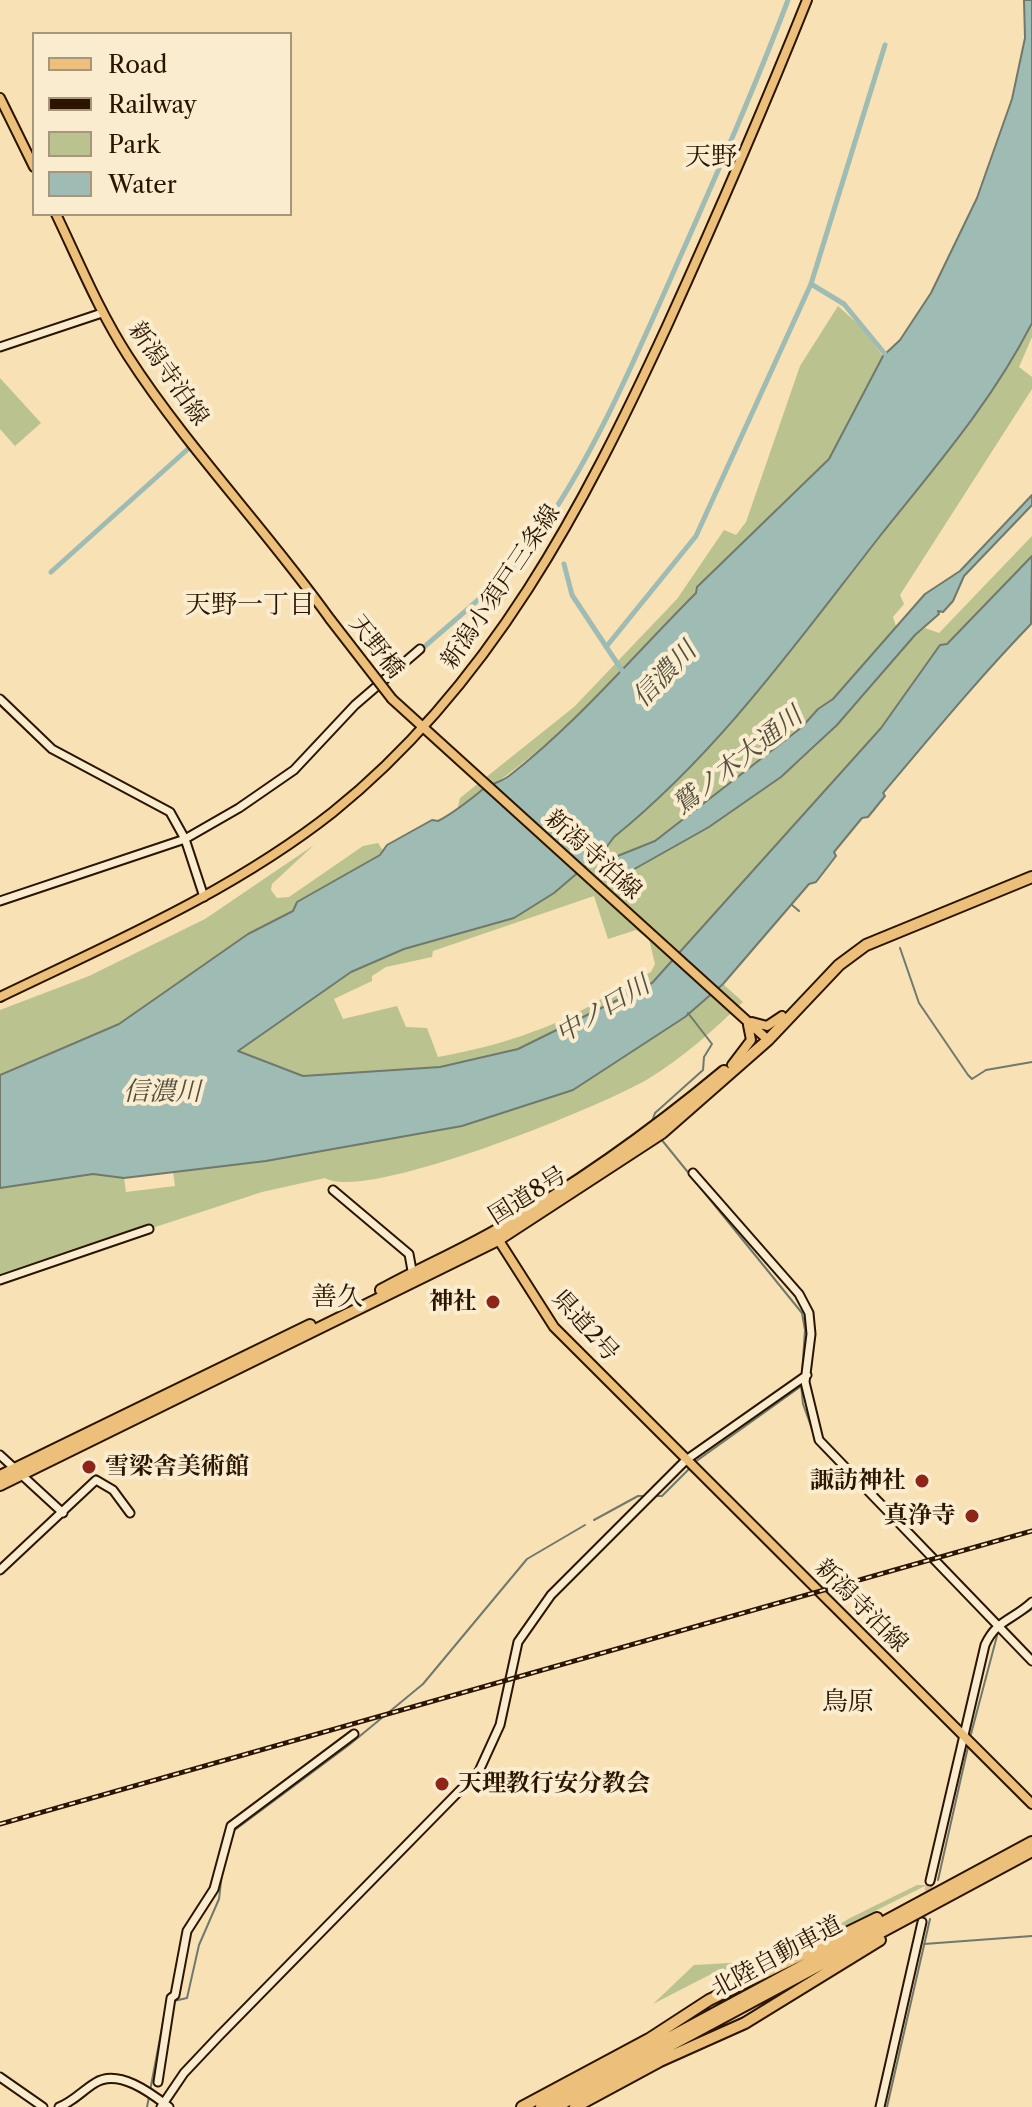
<!DOCTYPE html>
<meta charset="utf-8">
<style>
body{margin:0}
#map{position:relative;width:1032px;height:2107px;overflow:hidden;background:#f7e1b5;font-family:"Libre Caslon Text",serif}
canvas{display:block}
.legend{position:absolute;left:32px;top:32px;width:260px;height:184px;box-sizing:border-box;background:#faeccf;border:2px solid #a7967c;margin:0;padding:10px 14px;list-style:none;font-size:24px;color:#2b1400}
.legend li{display:flex;align-items:center;gap:16px;height:40px}
.legend b{width:40px;border:2px solid #a7967c}
</style>
<div id="map">
<canvas width="1032" height="2107"></canvas>
<ul class="legend">
<li><b style="height:10px;background:#ecc07a"></b>Road</li>
<li><b style="height:10px;background:#2b1400"></b>Railway</li>
<li><b style="height:22px;background:#bac390"></b>Park</li>
<li><b style="height:22px;background:#9ebcb3"></b>Water</li>
</ul>
</div>
<script>
const c = document.querySelector('canvas').getContext('2d');
c.lineJoin = 'round';
function fill(path, color) {
  c.fillStyle = color;
  c.fill(path, 'evenodd');
}
function stroke(path, color, width, dash) {
  c.strokeStyle = color;
  c.lineWidth = width;
  c.lineCap = dash ? 'butt' : 'round';
  c.setLineDash(dash || []);
  c.stroke(path);
}
function drawText(font, color, halo, rows, align = 'center') {
  c.font = font + ' "Libre Caslon Text","Noto Serif JP",serif';
  c.lineWidth = 8;
  c.setLineDash([]);
  c.textBaseline = 'middle';
  c.strokeStyle = halo;
  c.fillStyle = color;
  for (const [text, x, y, turn = 0] of rows) {
    c.save();
    c.translate(x, y);
    c.rotate((+turn || 0) * Math.PI / 180);
    c.textAlign = isNaN(turn) ? turn : align;
    if (halo) c.strokeText(text, 0, 0);
    c.fillText(text, 0, 0);
    c.restore();
  }
}
fill(new Path2D(`
 M838 306 859 325 883 356 830 457 697 587 696 593C669 621 646 651 617 678 567 728 515 772 457 811L460 798 574 707 677 599 724 530 736 535 746 522 800 366Z
 M1032 323V337L1019 367 1032 377V389L900 595 904 604 893 617 897 629 833 699 721 792 655 841 610 859 604 849 614 837C719 752 797 642 880 536 935 467 992 402 1032 323Z
 M0 378 41 423 15 446 0 429Z
 M1032 536V556L946 644 940 645 881 727 652 983 518 1049 440 1067 303 1076 237 1051 351 972 404 949 514 918 554 893 595 858 622 876C676 847 730 816 779 778 831 738 873 685 915 635L925 628 939 633ZM594 896 608 939 636 930 649 939 655 964 651 972C627 981 608 996 586 1008 540 1033 488 1048 438 1057L427 1028 406 1027 397 1006 343 1019 334 999 372 981V976L386 967 432 957 433 951Z
 M378 843 384 852 380 855 293 911 248 934 119 1024 0 1075V1010L89 976 205 919 314 845 272 884 271 890 277 898 289 897 363 846Z
 M723 984 743 1002C713 1030 683 1058 648 1079 603 1106 365 1203 325 1178L262 1192 0 1278V1188L93 1174 124 1178 126 1192 175 1186 173 1171 266 1161 685 1017Z
 M917 1885H927L799 1949 850 1918Z
 M793 1950 797 1954 769 1968 736 1976 728 1969 719 1970 653 2004 694 1965 764 1961Z`), '#bac390');
const water = new Path2D(`
 M1024 0H1032V323C992 402 935 467 880 536 797 642 719 752 614 837L605 849 610 859 655 841 802 727 818 709 833 699 925 594 960 571 1032 495V505L964 576 953 601 943 612 938 611 939 614 915 635 837 725 781 777 709 827 622 876 595 858 554 893 514 918 404 949 351 972 238 1051 303 1076 440 1067 518 1049 652 983 881 728 940 645 947 644 1032 556 1031 624C977 680 933 734 883 793L885 796 868 817 862 818 834 852 836 856 816 882 809 884 723 984 685 1017 573 1090 462 1126 266 1161 124 1178 93 1174 0 1188V1075L119 1024 248 934 293 911 297 902 380 855 387 845 432 820 438 821C455 812 467 802 482 790 490 784 501 782 509 776 578 722 635 654 696 593L697 587 829 459 883 356 900 340 931 293 977 198 1012 99 1025 38Z`);
fill(water, '#9ebcb3');
stroke(water, '#70796b', 2);
stroke(new Path2D(`
 M792 905 799 911
 M900 948 919 1003 968 1075 972 1079 986 1070 1032 1062
 M651 1124 655 1113 703 1070 704 1057 712 1044 688 1013
 M661 1139 802 1313 805 1330 802 1374
 M801 1385 803 1404 816 1440
 M820 1445 856 1484
 M695 1462 800 1387
 M653 1496H662L691 1467
 M886 1514 998 1632
 M594 1520 638 1496H647
 M1003 1628 1032 1609
 M971 1734 998 1632
 M232 1832 349 1745 423 1684 527 1559 585 1525
 M938 1880 968 1747
 M924 1944 1032 1936
 M174 2001 187 1998 199 1945 219 1899 222 1873
 M150 2091 167 2001
 M147 2107 149 2097
 M887 2107 930 1919`), '#70796b', 2);
stroke(new Path2D(`
 M885 354 844 304 811 284 885 45
 M564 564 572 595 623 672
 M51 572 189 448
 M606 647 696 536 811 284
 M423 648C461 614 506 580 536 538 592 459 631 368 670 280 711 187 752 95 788 0`), '#9ebcb3', 5);
stroke(new Path2D(`
 M922 1922 930 1881`), '#d8c29a', 7, [7, 3.5]);
const secondary = new Path2D(`
 M0 347 102 313
 M0 699 52 749 170 812 185 839 204 897
 M0 901 185 839 239 808 294 770 355 705 420 649
 M693 1173 799 1294 809 1313 811 1334 805 1382 819 1440 1032 1661
 M333 1190 409 1254 413 1276
 M0 1280 149 1229
 M0 1455 63 1513
 M0 1570 96 1480 113 1490 130 1513
 M930 1881 985 1645C996 1620 1013 1620 1032 1602
 M0 2077 43 2107
 M158 2082 171 1998 175 1995 187 1931 214 1889 231 1826 354 1734
 M59 2107C73 2102 83 2090 95 2083 118 2068 151 2093 169 2107
 M161 2107 184 2073 218 2037 479 1771 500 1725 518 1642 551 1595 686 1460 807 1375
 M880 2107 922 1922`);
const primary = new Path2D(`
 M0 98 34 167
 M56 214C79 262 99 311 128 356 188 449 266 529 330 619
 M392 699 768 1040
 M0 997C114 942 233 891 333 812 491 685 584 506 667 326 716 218 763 110 807 0
 M752 1022 767 1026 782 1016
 M732 1065 751 1040 748 1025
 M496 1236 554 1327 1032 1804`);
const highway = new Path2D(`
 M381 1290C419 1269 458 1252 495 1231 577 1185 652 1131 724 1071
 M0 1476 310 1325
 M0 1485 498 1240 662 1133 768 1040 839 965 866 945 1032 877
 M522 2107 649 2039 709 2000 877 1918
 M541 2107 1032 1842
 M556 2107 1032 1851
 M575 2107 660 2061 745 2023 880 1940`);
stroke(secondary, '#2b1400', 11);
stroke(primary, '#2b1400', 12);
stroke(highway, '#2b1400', 14);
stroke(secondary, '#faeccf', 7);
stroke(primary, '#ecc07a', 8);
stroke(highway, '#ecc07a', 10);
const rail = new Path2D(`
 M0 1824 1032 1531`);
stroke(rail, '#2b1400', 5);
stroke(rail, '#faeccf', 2, [6]);
const primaryBridge = new Path2D(`
 M330 619 392 699`);
stroke(primaryBridge, '#2b1400', 12, []);
stroke(primaryBridge, '#ecc07a', 8);
for (const [x, y, r, color] of [
 [493,1302,8,"#8f2418"],
 [89,1467,8,"#8f2418"],
 [922,1481,8,"#8f2418"],
 [972,1516,8,"#8f2418"],
 [442,1784,8,"#8f2418"]
]) {
  const dot = new Path2D();
  dot.arc(x, y, r, 0, 2 * Math.PI);
  c.fillStyle = color;
  c.fill(dot);
  stroke(dot, '#faeccf', 3);
}
drawText('24px', '#2b1400', '#faeccf', [
 ["新潟寺泊線",168,374,55],
 ["新潟小須戸三条線",501,587,-56],
 ["天野橋",376,647,52],
 ["新潟寺泊線",593,855,42],
 ["国道8号",528,1196,-32],
 ["県道2号",585,1326,48],
 ["新潟寺泊線",861,1606,45],
 ["北陸自動車道",777,1957,-28]
]);
drawText('bold 24px', '#2b1400', '#faeccf', [
 ["神社",477,1302],
 ["雪梁舎美術館",105,1467,"left"],
 ["諏訪神社",906,1481],
 ["真浄寺",956,1516],
 ["天理教行安分教会",458,1784,"left"]
], 'right');
drawText('26px', '#2b1400', '#faeccf', [
 ["天野",711,157],
 ["天野一丁目",250,605],
 ["善久",337,1297],
 ["鳥原",848,1702]
]);
drawText('italic 26px', '#534f3f', '#faeccf', [
 ["信濃川",665,675,-46],
 ["鷲ノ木大通川",738,761,-38],
 ["中ノ口川",603,1010,-31],
 ["信濃川",162,1092]
]);
</script>
